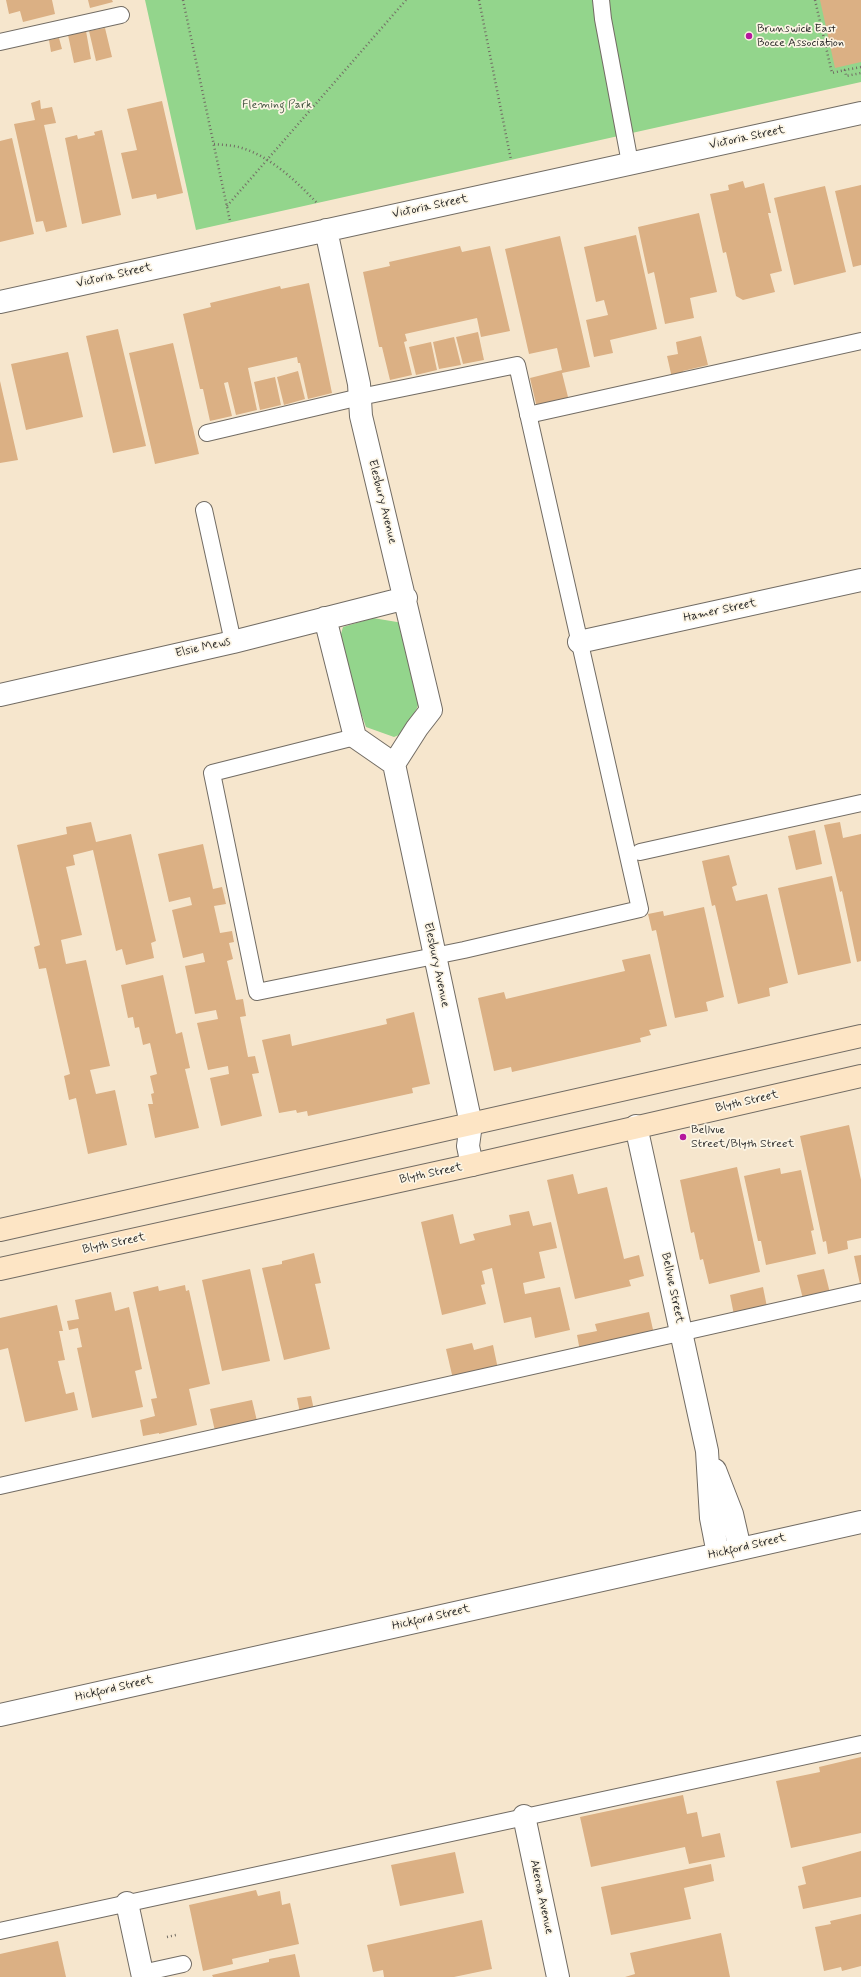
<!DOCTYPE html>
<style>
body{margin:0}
canvas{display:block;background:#f6e6cd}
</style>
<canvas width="861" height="1977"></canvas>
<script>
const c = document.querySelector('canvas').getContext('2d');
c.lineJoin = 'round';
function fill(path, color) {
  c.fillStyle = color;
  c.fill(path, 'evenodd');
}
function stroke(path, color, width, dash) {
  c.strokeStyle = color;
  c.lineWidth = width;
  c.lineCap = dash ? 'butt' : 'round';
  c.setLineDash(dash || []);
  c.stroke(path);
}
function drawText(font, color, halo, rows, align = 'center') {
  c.font = font + ' Mynerve,sans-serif';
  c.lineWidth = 3.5;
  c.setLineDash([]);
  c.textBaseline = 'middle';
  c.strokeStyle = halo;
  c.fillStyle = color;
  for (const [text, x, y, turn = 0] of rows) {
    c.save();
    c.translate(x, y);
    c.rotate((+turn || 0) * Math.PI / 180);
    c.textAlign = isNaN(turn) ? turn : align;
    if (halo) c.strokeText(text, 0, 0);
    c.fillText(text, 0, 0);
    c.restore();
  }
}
fill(new Path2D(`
 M145 0H861V82L196 230Z
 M373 618 403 623 421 696 417 708 404 733 394 737 366 727 345 668 339 641 343 627Z`), '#93d58c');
fill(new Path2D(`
 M6 0H52L55 14 23 22 20 11 9 14Z
 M88 0H112L113 2 90 8Z
 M820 0H861V62L835 68Z
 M105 28 112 57 96 61 89 31Z
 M86 31 91 59 74 63 68 35Z
 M59 38 62 49 51 52 49 40Z
 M40 100 41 109 52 107 56 123 44 125 67 227 46 232 43 221 36 222 14 124 35 120 31 103Z
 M162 101 183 193 157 199 156 194 132 199 121 153 137 150 127 109Z
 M102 130 121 215 82 224 65 138 77 135 78 139 95 135 94 132Z
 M12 138 34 234 0 242V141Z
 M743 181 745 188 764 183 771 213H768L782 271 770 274 775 292 743 300 736 296 726 252 723 253 710 194 729 190 728 185Z
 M861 185V265L853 267 835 191Z
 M825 186 846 272 794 285 774 198Z
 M699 213 717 292 690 298 694 318 665 324 654 272 648 274 638 227Z
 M636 235 657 329 610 340 613 353 594 357 586 320 608 315 604 300 596 302 584 247Z
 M560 236 590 367 562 373 569 401 537 408 530 378 562 370 557 348 529 354 505 249Z
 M460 246 462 252 490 246 510 331 481 337 477 318 405 334 407 341 404 342 412 375 390 380 382 347H379L363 272 390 266 389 262Z
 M309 283 332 393 308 399 300 363H298L297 357 248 368 257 410 236 415 228 382 224 383 232 416 210 421 203 389H200L183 314 211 307 210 303 280 286 281 289Z
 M118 329 146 446 113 453 86 336Z
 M478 332 484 360 463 364 456 337Z
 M701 336 708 365 683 371 684 375 672 378 667 356 678 354 676 342Z
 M454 337 461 365 439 369 433 342Z
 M431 342 437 370 416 375 409 347Z
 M173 343 199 454 155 464 129 353Z
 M68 352 83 417 26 430 11 364Z
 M298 371 305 399 284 405 277 377Z
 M275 377 281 405 260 410 254 382Z
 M0 381 18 460 0 463Z
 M91 822 96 842 131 834 156 941 151 943 154 958 126 965 122 949 116 951 93 850 73 855 75 865 66 867 82 935 61 940 66 964 86 960 110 1066 90 1070 96 1094 115 1090 127 1145 88 1154 76 1098 69 1100 64 1076 70 1074 46 968 39 969 34 947 40 945 17 845 67 834 66 827Z
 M840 822 843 838 861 834V961L857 962 842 891 840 892 824 825Z
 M815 830 822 864 796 870 788 836Z
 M203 844 213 889 222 887 226 904 214 906 220 933 232 931 234 942 229 943 233 959 227 961 236 1000 243 999 246 1016 240 1017 248 1057 255 1056 259 1073 252 1074 262 1116 221 1126 210 1078 229 1074 228 1066 208 1070 197 1023 218 1019 216 1010 195 1014 185 966 205 962 203 953 183 958 172 910 192 905 190 897 169 902 158 854Z
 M729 855 737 885 732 887 736 901 767 894 788 983 769 988 770 996 738 1004 715 905 712 906 702 861Z
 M832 876 851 963 798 975 778 888Z
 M704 907 724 997 706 1002 708 1011 675 1018 656 930 652 931 648 914 663 911 664 916Z
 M650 954 667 1026 649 1030 651 1035 640 1038 641 1042 512 1072 511 1067 494 1071 478 998 504 992 506 999 625 971 622 960Z
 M163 975 176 1034 182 1032 190 1068 185 1069 199 1128 155 1138 148 1104H153L151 1094 154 1093 150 1076 157 1074 150 1043 143 1045 139 1027 135 1028 133 1017 128 1018 121 985Z
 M414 1012 430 1084 412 1088 413 1093 308 1116 307 1111 297 1113 296 1110 279 1113 262 1040 290 1034 292 1046 387 1024 386 1019Z
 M849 1125 861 1180V1238L847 1241 848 1249 828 1254 826 1241 823 1242 800 1136Z
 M737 1167 760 1272 709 1284 703 1259 700 1260 694 1232 691 1233 680 1180Z
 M780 1168 781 1174 801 1170 814 1230 811 1231 816 1254 766 1265 761 1241H758L744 1176Z
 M573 1174 578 1194 607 1187 624 1259 639 1255 644 1276 629 1280 631 1286 575 1299 547 1180Z
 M529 1211 533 1226 551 1222 557 1248 539 1252 545 1278 523 1283 525 1294 560 1287 570 1330 535 1338 531 1317 504 1323 492 1268 482 1271 485 1284 481 1285 486 1304 442 1315 421 1222 453 1214 460 1244 475 1240 473 1234 511 1225 509 1215Z
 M314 1253 321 1283 315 1284 330 1349 284 1360 262 1268 282 1264V1261Z
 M861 1255V1284H860L854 1256Z
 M250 1269 270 1361 222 1371 202 1280Z
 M824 1269 830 1293 803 1299 797 1275Z
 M185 1285 186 1291 189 1290 210 1384 189 1389 197 1425 159 1434V1433L143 1436 140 1420 155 1416 151 1399 157 1398 133 1292 158 1286 159 1291Z
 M763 1287 767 1307 734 1315 730 1295Z
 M111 1292 115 1311 129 1307 142 1369 135 1371 143 1407 92 1418 77 1348 82 1347 78 1328 69 1330 67 1321 79 1319 75 1300Z
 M57 1305 63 1331H59L65 1360 58 1361 66 1394 74 1392 78 1410 25 1422 8 1348 0 1350V1318Z
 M649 1312 654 1334 580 1351 577 1335 597 1331 595 1324Z
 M472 1343 474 1350 493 1345 498 1369 453 1379 446 1349Z
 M311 1396 314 1410 300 1413 297 1398Z
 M252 1400 257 1421 215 1431 210 1409Z
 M861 1757V1833L791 1848 776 1781 820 1772 819 1767Z
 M683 1795 687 1814 697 1812 702 1837 720 1833 725 1857 689 1864 685 1847 591 1867 580 1817Z
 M861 1851V1897L803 1909 798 1886 806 1884 802 1867Z
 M455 1852 464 1893 400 1906 391 1865Z
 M711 1864 714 1881 684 1888 691 1919 611 1935 601 1887Z
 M256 1890 258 1896 280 1891 282 1905 290 1903 299 1944 232 1959 233 1964 203 1971 189 1905Z
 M861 1914V1966L842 1971 841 1967 824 1971 815 1927 831 1924 830 1921Z
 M482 1920 492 1969 454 1977H384L383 1970 373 1972 367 1945Z
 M721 1933 730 1977H625L635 1974 630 1953Z
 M58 1941 66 1977H0V1954Z
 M295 1954 300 1977H213L212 1975 269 1962V1959Z`), '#dbb084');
const lane = new Path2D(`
 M601 0 603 19 630 163
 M0 42 121 15
 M528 415 861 341
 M207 433 360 397 517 365 640 909 464 950 257 992 212 773 355 737
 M204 510 233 642
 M640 852 861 803
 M0 1486 861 1292
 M0 1931 861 1744
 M142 1973 183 1964`);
const street = new Path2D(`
 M326 230 359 384 361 416 431 710 417 728 394 764 471 1124 468 1146 472 1165
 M0 302 861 113
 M325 618 355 737 394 764
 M579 642 861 580
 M0 695 233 642 406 598
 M636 1126 707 1451 711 1518 718 1554
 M715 1470 732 1514 740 1549
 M0 1715 861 1522
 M524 1816 558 1977
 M127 1903 143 1977`);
const secondary = new Path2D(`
 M0 1230 861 1036
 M0 1269 472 1165 861 1076`);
stroke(lane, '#726c64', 18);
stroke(street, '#726c64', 24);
stroke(secondary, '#726c64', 24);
stroke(new Path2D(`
 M183 0 230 221
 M479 0 511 160
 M815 0 832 73 845 70
 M861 67 845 70 846 76 861 73
 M214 144C222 145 233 145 242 148 271 157 296 181 317 203
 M227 206 406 0
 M167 1937 176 1935`), '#726c64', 2.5, [1, 3]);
stroke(lane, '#fff', 16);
stroke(street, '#fff', 22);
stroke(secondary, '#fde5c5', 22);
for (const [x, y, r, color] of [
 [749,36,4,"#b5179e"],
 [683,1137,4,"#b5179e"]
]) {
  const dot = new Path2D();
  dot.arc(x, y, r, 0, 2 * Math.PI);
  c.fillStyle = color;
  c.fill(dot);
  stroke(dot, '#fcf5e5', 1.5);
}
drawText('12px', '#2b2b2b', '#fcf5e5', [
 ["Brunswick East",757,29],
 ["Bocce Association",757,43],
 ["Bellvue",691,1130],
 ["Street/Blyth Street",691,1144]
], 'left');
drawText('12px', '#455643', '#fcf5e5', [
 ["Fleming Park",277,105]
]);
drawText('12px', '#2b2b2b', '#fcf5e5', [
 ["Victoria Street",747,138,-12],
 ["Victoria Street",430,207,-12],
 ["Victoria Street",114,276,-13],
 ["Elesbury Avenue",382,502,76],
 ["Hamer Street",720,611,-12],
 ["Elsie Mews",203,648,-13],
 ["Elesbury Avenue",436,965,78],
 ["Blyth Street",747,1102,-13],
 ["Blyth Street",431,1174,-12],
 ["Blyth Street",114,1244,-12],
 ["Bellvue Street",672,1288,78],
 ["Hickford Street",747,1547,-13],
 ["Hickford Street",431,1618,-13],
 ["Hickford Street",114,1689,-13],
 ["Akeroa Avenue",541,1897,78]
]);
</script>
